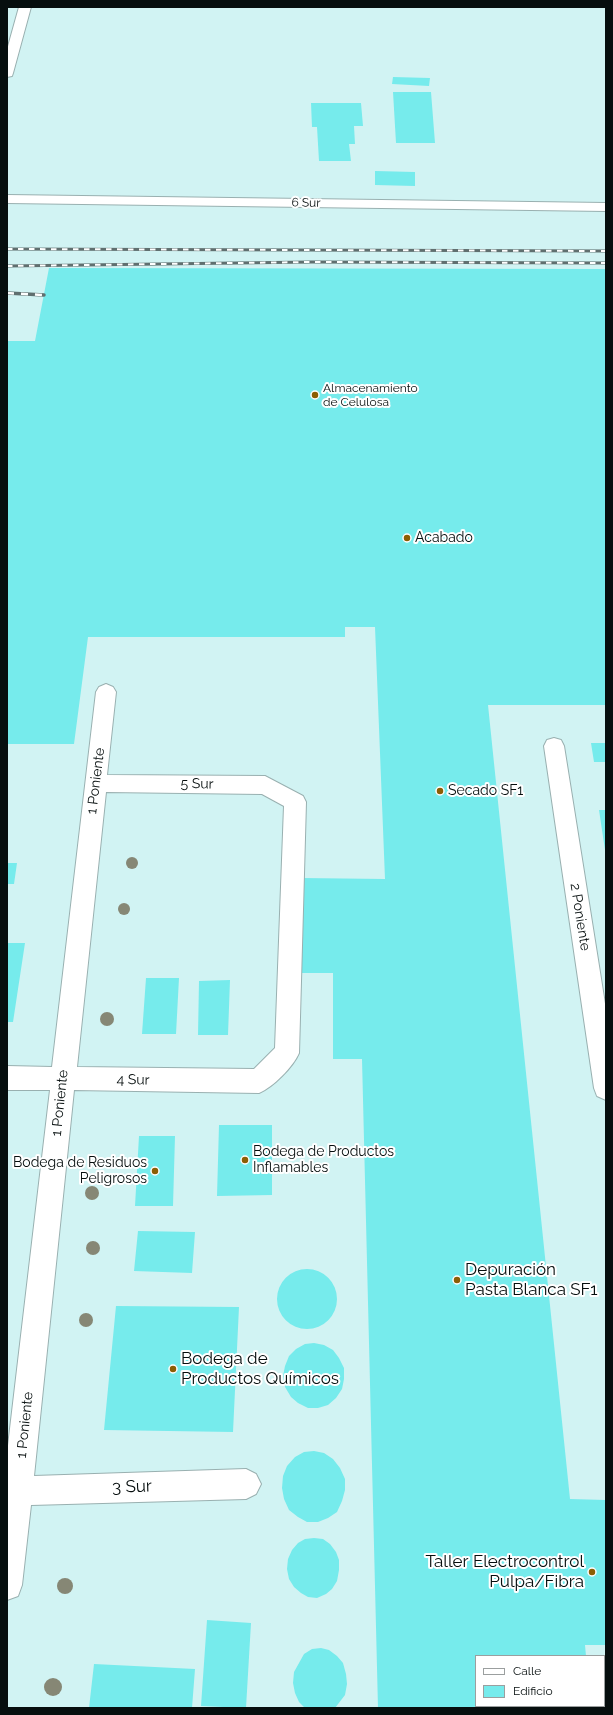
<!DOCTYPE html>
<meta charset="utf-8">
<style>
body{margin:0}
#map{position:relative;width:613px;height:1715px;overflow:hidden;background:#e5fefe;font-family:Raleway,sans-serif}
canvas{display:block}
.frame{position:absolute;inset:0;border:8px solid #060e0e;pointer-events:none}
.legend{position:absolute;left:475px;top:1655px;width:130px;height:52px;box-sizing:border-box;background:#fff;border:1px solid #9b9f9f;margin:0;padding:5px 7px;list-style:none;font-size:12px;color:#060e0e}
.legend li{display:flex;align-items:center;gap:8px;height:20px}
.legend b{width:20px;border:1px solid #9b9f9f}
</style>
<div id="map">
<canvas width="613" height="1715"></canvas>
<div class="frame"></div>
<ul class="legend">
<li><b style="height:5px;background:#fff"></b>Calle</li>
<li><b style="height:11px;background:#76ebec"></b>Edificio</li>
</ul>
</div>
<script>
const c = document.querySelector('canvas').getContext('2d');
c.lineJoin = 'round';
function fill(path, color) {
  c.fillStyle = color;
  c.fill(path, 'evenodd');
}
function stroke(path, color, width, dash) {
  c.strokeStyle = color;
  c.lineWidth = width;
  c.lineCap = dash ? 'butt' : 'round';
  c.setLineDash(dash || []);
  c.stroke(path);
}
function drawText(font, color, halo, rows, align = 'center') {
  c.font = font + ' Raleway,sans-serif';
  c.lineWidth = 4;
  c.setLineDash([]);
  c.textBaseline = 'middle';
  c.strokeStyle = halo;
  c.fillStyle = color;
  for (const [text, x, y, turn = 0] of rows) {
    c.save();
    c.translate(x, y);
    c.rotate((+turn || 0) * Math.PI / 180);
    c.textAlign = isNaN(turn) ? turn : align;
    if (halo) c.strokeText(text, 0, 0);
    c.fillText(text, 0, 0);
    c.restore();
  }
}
fill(new Path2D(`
 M7 7H606V1708H7ZM476 1656H604V1706H476Z`), '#d1f3f3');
fill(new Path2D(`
 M393 77 430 78 429 86 392 84Z
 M393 92H431L435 143H396Z
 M311 103H361L363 126H354L355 144H349L351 161H319L317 127H312Z
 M375 171 415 172V186L375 185Z
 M49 268 606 269V705H488L570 1499 606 1500V1645H585L586 1656H476V1706H591V1708H378L362 1059H333V973H301V878L385 879 375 627H345V637H88L74 744H7V341H35Z
 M591 743H606V762H594Z
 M599 810H606V850H605Z
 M7 863H17L14 884H7Z
 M7 943H25L13 1022H7Z
 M146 978H179L176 1034H142Z
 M230 980 228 1035H198L199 981Z
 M219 1125H272V1195L217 1196Z
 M139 1136H175L173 1206H135Z
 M138 1231 195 1232 192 1273 134 1271Z
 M277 1299a30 30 0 1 1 60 0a30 30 0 1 1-60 0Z
 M116 1306 239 1307 233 1432 104 1430Z
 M314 1343 324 1345 333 1350 339 1358 344 1368V1379L342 1389 336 1398 328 1405 318 1408H308L298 1403 291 1397 285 1387 283 1376 285 1366 289 1356 296 1349 305 1344Z
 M314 1451 324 1453 333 1459 340 1468 345 1479V1490L342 1501 337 1512 328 1518 318 1522H307L298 1517 289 1510 284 1499 282 1488 283 1476 287 1466 295 1457 304 1452Z
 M314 1538 323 1539 330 1544 336 1552 339 1560V1570L337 1581 332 1589 326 1594 317 1598 308 1597 301 1593 294 1587 289 1579 287 1569 288 1559 292 1550 298 1543 305 1539Z
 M207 1620 251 1623 246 1708 201 1706Z
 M321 1648 329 1650 337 1656 343 1663 346 1674 347 1684 345 1695 335 1708H305L299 1702 295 1693 293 1683 294 1672 304 1654 312 1649Z
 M94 1664 195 1669 192 1708H89Z`), '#76ebec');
const minor = new Path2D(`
 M19 7H31L13 73 12 76 7 77V50Z
 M7 195 606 203V211L7 203Z
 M106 684 113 687 116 692 107 775 265 776 303 796 306 802 299 1053C293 1067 273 1087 259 1093L74 1090 34 1476 246 1469 256 1474 261 1484 256 1494 246 1499 31 1505 22 1585 18 1596 7 1600V1454L50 1090H7V1066L52 1067 96 692 99 687ZM106 792 262 794 284 806 275 1048 254 1069 77 1067Z
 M554 738 561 740 564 746 606 1010V1100L597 1096 594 1088 544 746 547 740Z`);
stroke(minor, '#99b0b0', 2);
fill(minor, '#fff');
const railFar1 = new Path2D(`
 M7 249 606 251
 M7 266 312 262 606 263`);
const rail = new Path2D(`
 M7 293 44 295`);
stroke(railFar1, '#606f6f', 3);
stroke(rail, '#606f6f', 3.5);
stroke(railFar1, '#fff', 2, [5.5]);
stroke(rail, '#fff', 2.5, [7]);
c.fillStyle = '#868775';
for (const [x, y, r] of [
 [132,863,6],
 [124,909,6],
 [107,1019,7],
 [92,1193,7],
 [93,1248,7],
 [86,1320,7],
 [65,1586,8],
 [53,1687,9]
]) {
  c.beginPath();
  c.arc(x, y, r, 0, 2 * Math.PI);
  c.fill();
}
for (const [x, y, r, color] of [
 [315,395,4,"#8c5e04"],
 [407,538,4,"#8c5e04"],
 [440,791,4,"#8c5e04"],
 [245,1160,4,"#8c5e04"],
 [155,1171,4,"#8c5e04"],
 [457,1280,4,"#8c5e04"],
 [173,1369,4,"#8c5e04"],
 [592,1572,4,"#8c5e04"]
]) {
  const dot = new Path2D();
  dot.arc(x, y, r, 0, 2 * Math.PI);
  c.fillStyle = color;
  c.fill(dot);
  stroke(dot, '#fff', 1.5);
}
drawText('12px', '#060e0e', '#fff', [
 ["6 Sur",306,203,1]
]);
drawText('12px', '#060e0e', '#fff', [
 ["Almacenamiento",323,388],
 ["de Celulosa",323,402]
], 'left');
drawText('14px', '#060e0e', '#fff', [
 ["Acabado",415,538],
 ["Secado SF1",448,791],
 ["Bodega de Productos",253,1152],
 ["Inflamables",253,1168],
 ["Bodega de Residuos",147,1163,"right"],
 ["Peligrosos",147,1179,"right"]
], 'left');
drawText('14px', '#060e0e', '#fff', [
 ["1 Poniente",96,781,-83],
 ["5 Sur",197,784,1],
 ["2 Poniente",580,917,81],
 ["4 Sur",133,1080,1],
 ["1 Poniente",60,1103,-84],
 ["1 Poniente",25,1425,-84]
]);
drawText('17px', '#060e0e', '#fff', [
 ["Depuración",465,1270],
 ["Pasta Blanca SF1",465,1290],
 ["Bodega de",181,1359],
 ["Productos Químicos",181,1379],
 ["Taller Electrocontrol",584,1562,"right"],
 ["Pulpa/Fibra",584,1582,"right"]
], 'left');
drawText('17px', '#060e0e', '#fff', [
 ["3 Sur",132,1487,-2]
]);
</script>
